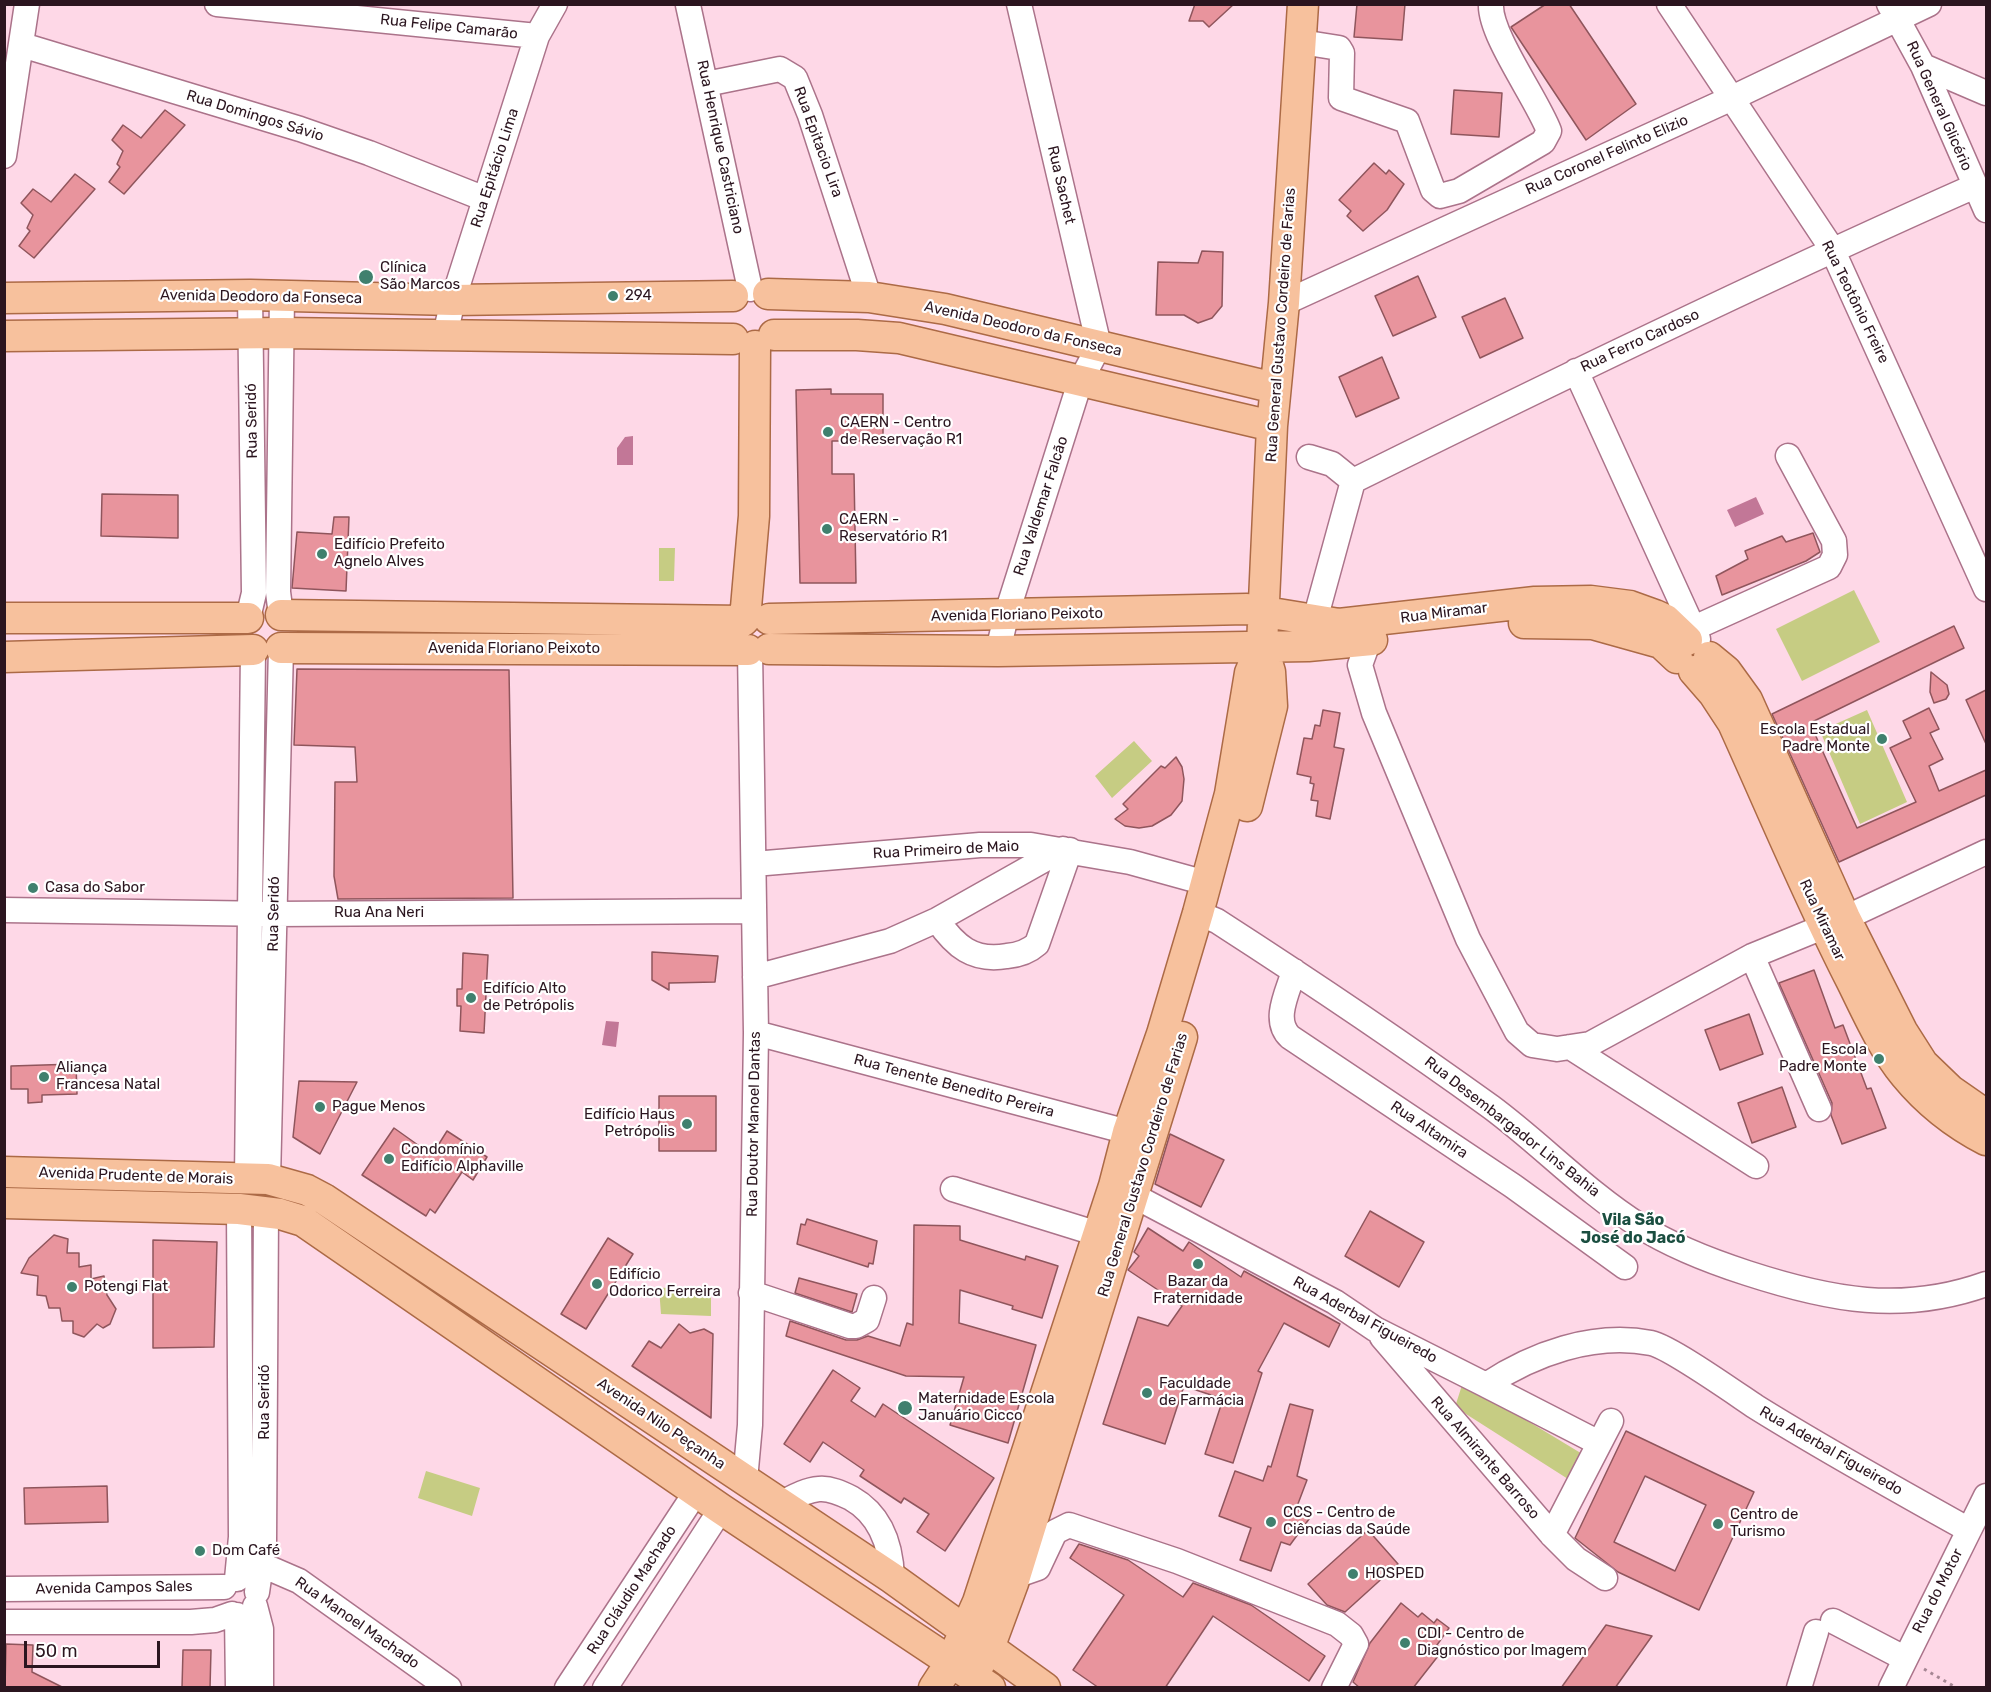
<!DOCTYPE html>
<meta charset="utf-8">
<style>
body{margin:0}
#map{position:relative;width:1991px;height:1692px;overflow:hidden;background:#fed8e7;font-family:Rubik,sans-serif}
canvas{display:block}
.frame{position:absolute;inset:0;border:6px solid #2b151f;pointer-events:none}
.scale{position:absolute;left:24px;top:1641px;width:136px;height:27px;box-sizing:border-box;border:3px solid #2b151f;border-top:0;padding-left:8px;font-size:18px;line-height:21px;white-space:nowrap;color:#2b151f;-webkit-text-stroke:4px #fff;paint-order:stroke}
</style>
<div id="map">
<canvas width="1991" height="1692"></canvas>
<div class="frame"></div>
<div class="scale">50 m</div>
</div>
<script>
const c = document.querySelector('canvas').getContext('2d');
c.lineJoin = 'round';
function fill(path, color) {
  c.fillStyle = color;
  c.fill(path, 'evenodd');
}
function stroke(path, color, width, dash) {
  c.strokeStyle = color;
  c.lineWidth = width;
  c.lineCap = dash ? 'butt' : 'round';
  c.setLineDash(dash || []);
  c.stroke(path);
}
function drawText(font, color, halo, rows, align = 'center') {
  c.font = font + ' Rubik,sans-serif';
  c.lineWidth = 4.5;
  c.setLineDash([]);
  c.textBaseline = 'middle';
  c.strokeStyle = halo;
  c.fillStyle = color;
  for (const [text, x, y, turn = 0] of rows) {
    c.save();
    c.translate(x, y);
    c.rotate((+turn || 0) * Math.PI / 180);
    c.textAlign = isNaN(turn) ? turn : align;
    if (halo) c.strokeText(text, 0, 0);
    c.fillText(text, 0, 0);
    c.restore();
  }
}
fill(new Path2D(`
 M659 548H675L674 581H659Z
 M1854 590 1880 642 1802 681 1776 629Z
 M1867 710 1907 802 1860 824 1820 731Z
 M1134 741 1152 761 1112 798 1095 776Z
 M711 1286V1316L661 1314 659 1288Z
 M1463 1382 1584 1455 1568 1479 1455 1407Z
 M426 1471 480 1488 472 1516 418 1498Z`), '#c6cc83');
fill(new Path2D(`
 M633 436V465H617V448L625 437Z
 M1756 497 1764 514 1735 527 1727 510Z
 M606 1021 619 1022 616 1047 602 1045Z`), '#c27797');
const building = new Path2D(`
 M1195 4H1234L1209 27 1203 21H1189Z
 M1357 4H1405L1402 40 1354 37Z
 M1546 4H1569L1636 104 1586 140 1511 27Z
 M1454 90 1502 93 1499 137 1451 134Z
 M165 110 185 125 124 194 109 182 120 167 117 164 123 151 112 140 123 125 141 138Z
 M1374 163 1386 174 1389 170 1404 184 1387 210 1363 231 1347 216 1351 211 1339 200Z
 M75 174 95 189 34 258 19 246 30 231 27 228 33 215 21 203 33 189 51 202Z
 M1202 251 1223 252 1222 306 1212 318 1198 323 1184 315H1156L1158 262 1198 263Z
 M1418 276 1436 317 1393 336 1375 296Z
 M1505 298 1523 338 1480 358 1462 317Z
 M1382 357 1399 398 1356 417 1339 377Z
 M831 389V394H883V441H832V474H854L856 583H800L796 390Z
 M102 494 178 495V538L101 536Z
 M334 517H349L346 591 292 588 297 532 332 534Z
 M1813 533 1820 552 1806 561 1722 595 1716 576 1748 559 1745 551 1782 536 1786 542Z
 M1954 626 1964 648 1810 723 1857 828 1916 802 1890 748 1911 738 1903 721 1929 708 1939 729 1930 733 1943 759 1929 766 1939 791 1986 770V795L1839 862 1772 714Z
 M297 669 509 670 513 898 338 899 334 876 335 782H357L355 747 294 745Z
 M1931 672 1947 685 1949 694 1946 699 1934 703 1930 692Z
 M1986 690V744L1966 700Z
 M1323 710 1340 713 1334 747 1344 749 1330 819 1316 816 1318 801 1311 800 1314 784 1310 783 1311 777 1297 774 1304 738 1312 739 1315 725 1320 726Z
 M1176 757 1182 767 1184 779 1182 801 1171 815 1152 826 1139 828 1125 826 1115 819 1128 809 1123 804 1161 766 1165 768Z
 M652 952 718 956 715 982 669 983V990L652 980Z
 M463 953 488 955 484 1033 460 1031 461 1006H457V989H462Z
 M1814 970 1835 1028 1843 1025 1867 1089 1871 1088 1886 1128 1842 1144 1831 1115 1832 1103 1779 983Z
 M1749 1014 1763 1054 1720 1070 1705 1030Z
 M76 1064 77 1094 42 1095V1102L28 1103V1089H11V1066Z
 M299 1081 357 1082 320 1154 293 1137Z
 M1782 1087 1796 1127 1752 1143 1738 1103Z
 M659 1096H716V1151H659Z
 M394 1128 432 1155 447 1131 487 1157 473 1180 462 1172 435 1213 430 1209 426 1216 362 1175Z
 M1170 1134 1224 1160 1201 1207 1155 1184Z
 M1370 1211 1424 1242 1399 1287 1345 1256Z
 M807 1219 877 1241 873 1264 869 1263 868 1267 797 1244 801 1224 805 1225Z
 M914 1225 960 1226V1240L1025 1260 1026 1256 1058 1266 1042 1318 1012 1309 1013 1306 960 1290 959 1323 1036 1345 1008 1443 950 1425 964 1377 906 1376 786 1336 790 1321 846 1340H857L868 1336 900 1346 907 1323 913 1325Z
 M1148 1228 1183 1251 1189 1242 1241 1277 1244 1271 1340 1324 1329 1347 1284 1323 1258 1371 1262 1373 1233 1463 1205 1454 1223 1399 1184 1386 1165 1444 1103 1424 1138 1317 1168 1326 1182 1306 1128 1270 1139 1256 1134 1252Z
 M54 1235 68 1239 67 1253H79V1267L91 1265V1279L104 1276 107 1295 116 1309 110 1324 103 1328 97 1324 84 1337 73 1333V1321H62L60 1308H49L46 1296 37 1295 38 1276 21 1273 29 1258Z
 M608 1238 633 1254 586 1329 561 1314Z
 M153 1240 217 1242 214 1347 153 1348Z
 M799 1278 857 1294 852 1312 795 1293Z
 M679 1324 690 1333 704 1329 713 1334 711 1418 632 1366 649 1341 661 1348Z
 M833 1370 860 1388 851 1401 875 1417 883 1404 994 1478 945 1551 917 1532 929 1514 904 1498 901 1503 860 1476 864 1470 823 1442 810 1462 784 1444Z
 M1290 1404 1313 1410 1297 1476 1307 1480 1296 1509 1312 1515 1290 1545 1281 1542 1271 1571 1240 1560 1251 1528 1219 1516 1235 1471 1263 1481 1268 1466 1271 1467Z
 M1626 1431 1754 1492 1699 1610 1618 1572 1575 1538ZM1645 1476 1706 1505 1675 1571 1614 1542Z
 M107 1486 108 1522 25 1524 24 1488Z
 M1368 1530 1398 1564 1345 1612 1327 1605 1308 1584Z
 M1079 1544 1128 1560 1183 1597 1193 1583 1251 1605 1325 1656 1309 1681 1213 1616 1165 1688H1099L1073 1670 1124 1595 1070 1558Z
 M1401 1603 1418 1617 1422 1613 1434 1623 1437 1619 1449 1628 1437 1645 1442 1651 1413 1688H1360L1353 1682 1370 1643Z
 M1606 1625 1652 1636 1615 1688H1561Z
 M6 1644 33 1645 32 1672 64 1688H5Z
 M183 1650H211L210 1688H182Z`);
fill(building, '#e8949d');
stroke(building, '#8f555c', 1.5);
const minor = new Path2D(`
 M217 4 537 36
 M1669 4 1832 249 1986 589
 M1889 4 1923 66 1986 210
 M688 5 750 289
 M1301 42 1339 48 1342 53 1341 98 1407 121 1433 190 1440 196 1459 191 1543 142 1549 131C1537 99 1489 34 1491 4
 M22 45 300 129 369 153 485 199
 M1923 66 1986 93
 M706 84 780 69 795 78 810 115 869 297
 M4 156 27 4
 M1284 303 1730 99 1929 4
 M445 335 453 300 537 36 555 4
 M1576 371 1698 639
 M1309 457 1332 464 1353 481C1559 379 1765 279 1975 186
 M281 615 278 592 282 296
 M248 618 254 593 250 295
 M1694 628 1829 567 1835 555 1834 541 1788 456
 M1310 638 1353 481
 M1369 640 1360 665 1374 713 1468 939 1517 1032 1532 1045 1557 1049 1590 1044 1752 956 1845 918 1986 852
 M998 651 1006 616 1080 382 1099 346 1019 4
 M754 864 980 845H1031L1130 862 1206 883
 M4 910 274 914 753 911
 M1198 913 1217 921C1310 981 1401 1042 1491 1107 1541 1144 1586 1192 1640 1226 1673 1247 1710 1261 1747 1273 1830 1300 1902 1314 1986 1284
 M937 920C955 946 973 962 1007 956 1019 955 1028 952 1037 944L1070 850
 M1752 956 1819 1109
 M1294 971C1288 992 1272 1020 1290 1037L1513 1186 1625 1267
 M755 977 890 941 937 920 1063 849
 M756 1033 1128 1132 1142 1140
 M1570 1047 1756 1166
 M247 1179 253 650
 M268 1179 281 648
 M1119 1188 1335 1302 1375 1329 1486 1385C1533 1354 1593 1332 1651 1343 1670 1347 1735 1393 1756 1407 1825 1450 1897 1490 1969 1530
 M953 1189 1098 1234
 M751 1293 850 1326H856L867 1320 874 1298
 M1382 1337 1552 1535 1576 1559 1605 1578
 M1486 1385 1599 1443
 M745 1480 750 1425 756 1033 750 651
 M780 1504C792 1498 805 1490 819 1489 830 1488 841 1493 851 1498 881 1515 891 1545 892 1578
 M1552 1535 1611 1421
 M262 1565 299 1581 449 1688
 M1015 1576 1038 1568 1055 1532 1069 1525 1177 1561 1337 1624 1351 1635 1356 1644 1334 1688
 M237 1579 241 1537 239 1209
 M4 1589 224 1587
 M257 1592 264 1543 266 1211
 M255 1606 261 1629V1688
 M237 1615 238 1688
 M1833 1621 1904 1658
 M4 1622H191L215 1620 232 1614
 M567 1688 696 1492
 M605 1688 721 1509
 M1799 1688 1816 1632
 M1891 1688 1986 1496`);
const major = new Path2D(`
 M768 294 869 297 945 309 1275 388
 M4 298 250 295 453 300 733 296
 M774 335H857L899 338 1272 426
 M4 336 282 333 733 339
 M281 615 743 621
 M4 618H248
 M745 619 754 516 755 346
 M769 619 1247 609 1339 624 1535 602 1591 601 1630 606 1655 615 1666 620 1687 640
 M1524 623 1593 624 1661 643 1677 658
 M281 648 748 650
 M769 649 998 651 1308 646 1372 640
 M4 657 253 650
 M1709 657 1726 671 1747 700 1845 918 1902 1031 1923 1064 1950 1090 1986 1115
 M1694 671 1714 694 1733 723C1772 809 1808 896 1851 980 1867 1012 1882 1047 1905 1075 1928 1103 1955 1124 1986 1140
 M1247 806 1272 706 1270 672 1262 645
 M4 1172 268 1179 307 1190 324 1199 892 1578 1045 1688
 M4 1203 239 1209 280 1214 303 1221 721 1509 990 1688
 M979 1664 989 1648 1013 1583 1182 1037
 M934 1688 951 1662 978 1602 1114 1186 1128 1132 1162 1034 1198 913 1230 794 1250 673 1262 645 1272 426 1284 303 1303 4`);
stroke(minor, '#ab738a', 27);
stroke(major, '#ac6a46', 33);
stroke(new Path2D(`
 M1924 1669 1957 1688`), '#a68794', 3, [3, 4.5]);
stroke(minor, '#fff', 24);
stroke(major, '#f7c19d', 30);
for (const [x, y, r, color] of [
 [366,277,8,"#40806e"],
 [613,296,6,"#40806e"],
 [828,432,6,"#40806e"],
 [827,529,6,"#40806e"],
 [322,554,6,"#40806e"],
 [1882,739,6,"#40806e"],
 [33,888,6,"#40806e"],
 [471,998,6,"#40806e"],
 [1879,1059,6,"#40806e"],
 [44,1077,6,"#40806e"],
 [320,1107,6,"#40806e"],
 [687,1124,6,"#40806e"],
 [389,1159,6,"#40806e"],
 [1198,1264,6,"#40806e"],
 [597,1284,6,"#40806e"],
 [72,1287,6,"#40806e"],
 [1147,1393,6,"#40806e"],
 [905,1408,8,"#40806e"],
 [1271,1522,6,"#40806e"],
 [1718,1524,6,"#40806e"],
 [200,1551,6,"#40806e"],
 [1353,1574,6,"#40806e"],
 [1405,1643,6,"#40806e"]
]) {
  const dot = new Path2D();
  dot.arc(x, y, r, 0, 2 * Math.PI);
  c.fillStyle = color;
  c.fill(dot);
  stroke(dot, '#fff', 2);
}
drawText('15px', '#2b151f', '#fff', [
 ["Rua Felipe Camarão",449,27,6],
 ["Rua General Glicério",1939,106,66],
 ["Rua Domingos Sávio",255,116,17],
 ["Rua Epitacio Lira",818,142,70],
 ["Rua Henrique Castriciano",720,147,78],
 ["Rua Coronel Felinto Elizio",1607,155,-24],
 ["Rua Epitácio Lima",495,168,-72],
 ["Rua Sachet",1061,185,77],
 ["Avenida Deodoro da Fonseca",261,297,1],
 ["Rua Teotônio Freire",1855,302,64],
 ["Rua General Gustavo Cordeiro de Farias",1281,325,-86],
 ["Avenida Deodoro da Fonseca",1023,329,13],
 ["Rua Ferro Cardoso",1640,341,-25],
 ["Rua Seridó",252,421,-91],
 ["Rua Valdemar Falcão",1041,506,-72],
 ["Rua Miramar",1444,613,-7],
 ["Avenida Floriano Peixoto",1017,615,-1],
 ["Avenida Floriano Peixoto",514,649],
 ["Rua Primeiro de Maio",946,850,-3],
 ["Rua Ana Neri",379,913],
 ["Rua Seridó",274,914,-89],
 ["Rua Miramar",1822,920,65],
 ["Rua Tenente Benedito Pereira",954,1086,15],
 ["Rua Doutor Manoel Dantas",754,1124,-89],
 ["Rua Desembargador Lins Bahia",1512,1127,38],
 ["Rua Altamira",1429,1130,34],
 ["Rua General Gustavo Cordeiro de Farias",1143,1165,-73],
 ["Avenida Prudente de Morais",136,1176,2],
 ["Rua Aderbal Figueiredo",1365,1320,29],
 ["Rua Seridó",265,1402,-90],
 ["Avenida Nilo Peçanha",661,1424,34],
 ["Rua Aderbal Figueiredo",1831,1451,30],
 ["Rua Almirante Barroso",1485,1458,49],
 ["Avenida Campos Sales",114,1588,-1],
 ["Rua Cláudio Machado",632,1590,-57],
 ["Rua do Motor",1938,1591,-63],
 ["Rua Manoel Machado",357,1623,35]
]);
drawText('15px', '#2b151f', '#fff', [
 ["Clínica",380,268],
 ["São Marcos",380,285],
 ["294",625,296],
 ["CAERN - Centro",840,423],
 ["de Reservação R1",840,440],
 ["CAERN -",839,520],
 ["Reservatório R1",839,537],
 ["Edifício Prefeito",334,545],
 ["Agnelo Alves",334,562],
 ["Escola Estadual",1870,730,"right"],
 ["Padre Monte",1870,747,"right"],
 ["Casa do Sabor",45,888],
 ["Edifício Alto",483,989],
 ["de Petrópolis",483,1006],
 ["Escola",1867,1050,"right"],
 ["Padre Monte",1867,1067,"right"],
 ["Aliança",56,1068],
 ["Francesa Natal",56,1085],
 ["Pague Menos",332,1107],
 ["Edifício Haus",675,1115,"right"],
 ["Petrópolis",675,1132,"right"],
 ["Condomínio",401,1150],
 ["Edifício Alphaville",401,1167],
 ["Edifício",609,1275],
 ["Odorico Ferreira",609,1292],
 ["Bazar da",1198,1282,"center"],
 ["Fraternidade",1198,1299,"center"],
 ["Potengi Flat",84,1287],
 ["Faculdade",1159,1384],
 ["de Farmácia",1159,1401],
 ["Maternidade Escola",918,1399],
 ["Januário Cicco",918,1416],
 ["CCS - Centro de",1283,1513],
 ["Ciências da Saúde",1283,1530],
 ["Centro de",1730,1515],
 ["Turismo",1730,1532],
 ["Dom Café",212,1551],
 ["HOSPED",1365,1574],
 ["CDI - Centro de",1417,1634],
 ["Diagnóstico por Imagem",1417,1651]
], 'left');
drawText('bold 16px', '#1a4e40', '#fff', [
 ["Vila São",1633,1220],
 ["José do Jacó",1633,1238]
]);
</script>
